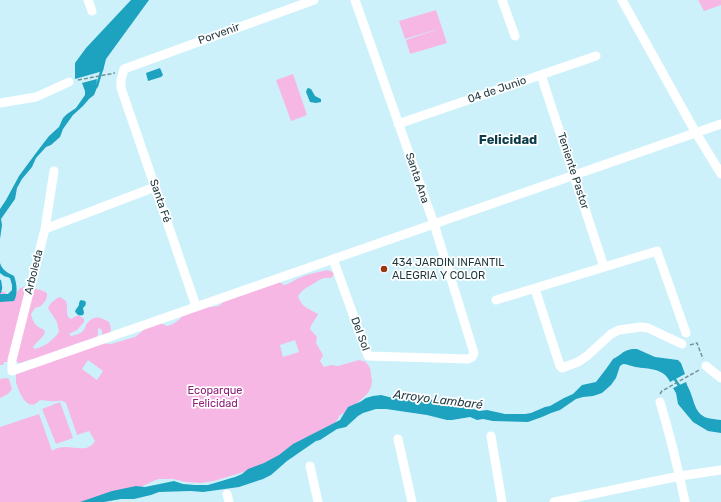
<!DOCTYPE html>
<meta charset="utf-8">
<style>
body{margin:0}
canvas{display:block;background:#ccf1fb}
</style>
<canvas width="721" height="502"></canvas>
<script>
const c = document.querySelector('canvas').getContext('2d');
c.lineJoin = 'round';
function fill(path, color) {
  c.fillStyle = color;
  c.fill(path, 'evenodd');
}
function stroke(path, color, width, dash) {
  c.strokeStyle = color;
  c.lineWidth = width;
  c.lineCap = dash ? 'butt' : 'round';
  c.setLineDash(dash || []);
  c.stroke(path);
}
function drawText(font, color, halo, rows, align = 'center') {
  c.font = font + ' Rubik,sans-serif';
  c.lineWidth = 3.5;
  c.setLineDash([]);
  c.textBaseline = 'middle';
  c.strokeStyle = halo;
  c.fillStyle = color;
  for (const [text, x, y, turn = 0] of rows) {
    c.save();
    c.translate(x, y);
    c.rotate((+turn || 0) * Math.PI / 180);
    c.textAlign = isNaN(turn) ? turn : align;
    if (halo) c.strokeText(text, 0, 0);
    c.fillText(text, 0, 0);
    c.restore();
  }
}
fill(new Path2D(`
 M698 0H721V5L704 11Z
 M436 10 442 28 405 39 399 21Z
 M442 28 447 43 410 54 406 40Z
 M293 74 307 115 291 121 276 80Z
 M328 270 334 273 333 276 331 278C323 277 319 280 313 284 305 289 304 288 298 296 302 308 308 308 318 314 316 320 311 323 310 329L317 337 316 343 323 355 320 361 324 367 331 365 338 366 359 360 366 362 370 368 372 381 371 387 368 393 353 407 348 412 340 415 334 425 282 455 247 471 214 481 200 483 186 482 173 479H159L153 481 141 487 88 502H0V427L39 414 52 451C67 440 86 457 95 441L89 431 77 435 66 403C61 399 56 402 50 401 46 401 44 400 40 400 28 414 19 393 16 382 16 379 16 376 16 373L99 343 111 344 135 337 150 325 160 323 167 326 173 324 179 320 183 314 208 305 211 307 219 306 232 293 278 281 284 285C290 284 294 280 299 278 308 274 318 272 328 270ZM295 340 299 352 283 357 280 345ZM88 360 103 371 97 380 82 369Z
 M23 287C31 289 40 288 47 293V296L46 300 41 306 35 308 31 314C32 320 36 328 43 329L45 332C44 337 36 342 33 347L35 349C46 346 53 340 59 332L57 322 48 308C50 303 55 299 60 297L66 301C68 306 66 312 68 317L71 319 78 315 84 319V322L77 330 69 334 71 336C75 335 80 334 83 331 84 330 86 326 86 325 93 315 99 316 109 322L111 328 110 334 104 337 102 334V331L101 329 98 328V335L96 338 75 344 69 348 42 358 32 359 20 363 17 362H4L3 365H0V291L5 292 8 297H14L19 289Z
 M6 378 9 379 12 389 8 394 0 398V379Z
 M60 402 73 438 56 444 42 409Z`), '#f7b7e5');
fill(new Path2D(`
 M131 0H149L106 59 103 71 75 79V63L86 48Z
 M160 68 163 75 161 77 148 81 146 73Z
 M97 79 96 90 94 95 89 99 83 106 73 115 63 129 60 137 51 145 46 147 36 158 32 167 22 179 17 188 15 199 1 219 2 225 0 239V209L6 200 19 176 36 153 49 136 59 127 63 118 67 114 76 108 85 95V91L82 83Z
 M308 88 311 89 315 96 321 99V102L316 103 310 102 306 92 307 89Z
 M0 263C2 270 8 273 14 276 17 284 18 294 14 301L0 302V294H8L12 290V285L10 278 4 276 0 273Z
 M81 300 85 301C87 304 85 306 83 308L84 313 83 315C79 316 78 315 76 313L75 311 79 305C79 303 79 301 81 300Z
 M632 349H637L655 357 678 360 681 363 685 374 670 382C664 368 649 369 635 367 631 366 627 364 623 364L620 366 616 378 611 385 602 393 593 396 583 397 576 399 560 410 551 413 542 417 528 422 493 421 483 419 477 420 470 417 452 420H447L427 415 386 409H376L363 413 358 416 346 427 337 429 320 440 316 441 287 461 271 475 263 479 239 487 203 492 191 491 159 492 151 495 134 499H121L104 502H80L112 491 136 486 145 487 174 481 183 484 195 485H208L235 477 242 474 248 469 264 463 279 455 293 444 340 420 348 407 355 404 360 402 366 398 373 396 381 395 393 398 406 399 416 396 438 401 443 403 466 406 479 411 487 410 505 414H525L531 413 545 407 550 406 564 398 573 394 582 385 596 382 606 369 613 359C617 357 618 356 621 354 624 351 628 350 632 349Z
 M686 382C687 386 690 390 691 394 694 401 695 411 703 416 707 419 715 419 721 420V433L708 431 693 422 678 404 676 393 673 388Z`), '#1da2bf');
stroke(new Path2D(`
 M94 90 97 86 102 69
 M0 281 1 288 0 292
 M674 378 680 387`), '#1da2bf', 2.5);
stroke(new Path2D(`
 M78 80 115 73
 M690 345 697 343 703 359
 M660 394 662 391 699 370`), '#72929a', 1.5, [4, 2]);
stroke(new Path2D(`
 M88 0 92 11
 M502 0 515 36
 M622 0 696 133 721 174
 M541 75 604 267
 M0 103 36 97 69 82
 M398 124 596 56
 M54 171 45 229 12 360V371L721 124
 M45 229 155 187
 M333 259 368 356 468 359 472 357 474 353 434 224 355 0
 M535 289 560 366 562 368 578 362 587 356 611 334 619 330 641 327 648 328 682 344
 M496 300 657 251 686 333
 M196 306 121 88V80L124 69 314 0
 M706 366 721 378
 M660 402C670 435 678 468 685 502
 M491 436 502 502
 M398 439 412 502
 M310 466 318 502
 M227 494 229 502
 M554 502 680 476 721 470`), '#fff', 9);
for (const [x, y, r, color] of [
 [384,269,4,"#9c3512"]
]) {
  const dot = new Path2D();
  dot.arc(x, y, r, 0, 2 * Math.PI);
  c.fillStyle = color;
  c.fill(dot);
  stroke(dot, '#fff', 1.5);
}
drawText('11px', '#1d373e', '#fff', [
 ["Porvenir",219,34,-20],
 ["04 de Junio",497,90,-19],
 ["Teniente Pastor",573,171,72],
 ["Santa Ana",417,178,71],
 ["Santa Fé",160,201,71],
 ["Arboleda",34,272,-76],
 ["Del Sol",360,334,70]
]);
drawText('11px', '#1d373e', '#fff', [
 ["434 JARDIN INFANTIL",392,263],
 ["ALEGRIA Y COLOR",392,276]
], 'left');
drawText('11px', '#8e2178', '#fff', [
 ["Ecoparque",215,391],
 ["Felicidad",215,404]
]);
drawText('italic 12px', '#223c43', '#fff', [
 ["Arroyo Lambaré",438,400,7]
]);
drawText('bold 13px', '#0c3d49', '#fff', [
 ["Felicidad",508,140]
]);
</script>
